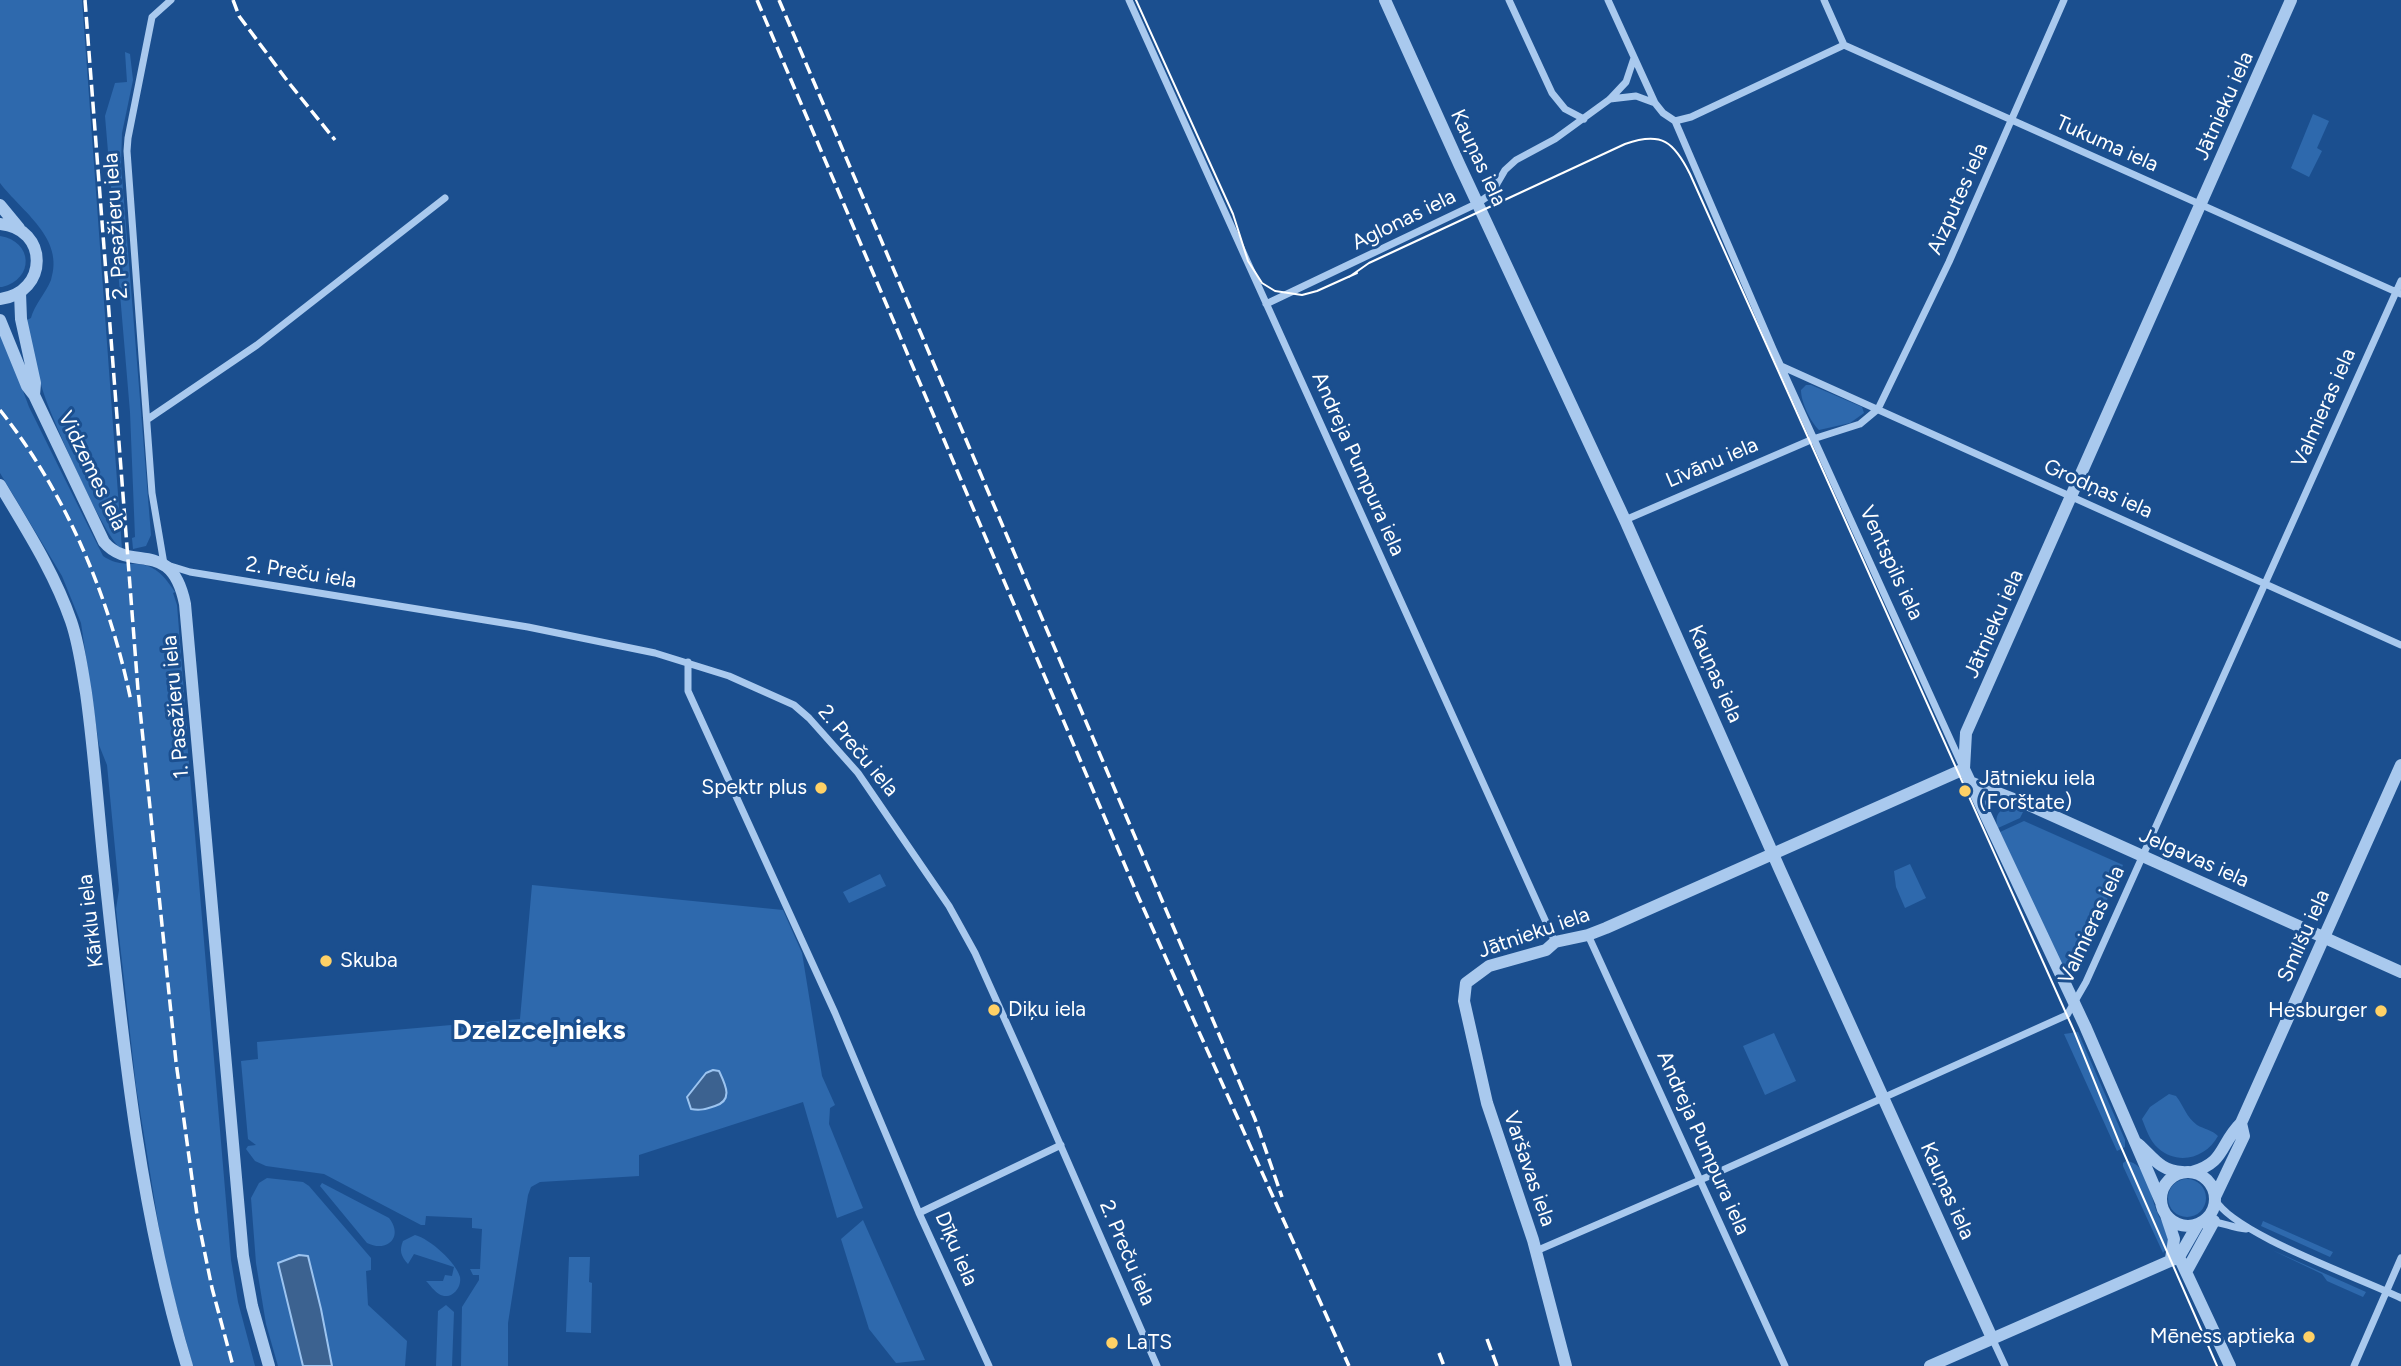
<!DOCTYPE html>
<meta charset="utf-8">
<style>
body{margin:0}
canvas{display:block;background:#1b4f8f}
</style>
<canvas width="2401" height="1366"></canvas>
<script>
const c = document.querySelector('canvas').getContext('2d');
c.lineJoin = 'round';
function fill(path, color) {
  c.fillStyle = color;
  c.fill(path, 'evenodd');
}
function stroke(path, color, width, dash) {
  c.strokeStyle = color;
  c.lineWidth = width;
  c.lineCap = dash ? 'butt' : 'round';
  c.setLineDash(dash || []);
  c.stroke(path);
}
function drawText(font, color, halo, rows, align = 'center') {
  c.font = font + ' Figtree,sans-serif';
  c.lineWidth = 6;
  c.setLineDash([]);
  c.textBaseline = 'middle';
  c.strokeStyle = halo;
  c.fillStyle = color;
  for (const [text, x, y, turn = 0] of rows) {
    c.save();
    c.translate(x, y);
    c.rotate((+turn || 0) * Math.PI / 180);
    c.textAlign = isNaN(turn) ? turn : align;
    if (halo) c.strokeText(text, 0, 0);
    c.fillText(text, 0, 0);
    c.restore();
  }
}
fill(new Path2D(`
 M0 0H82L122 549C106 542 54 422 46 400 37 374 31 347 25 321L31 318C34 305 46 293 51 280 65 238 22 212 0 183Z
 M125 52 130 54 133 80 122 133 121 165 151 535 146 546 133 549 132 538 135 537 130 412 105 116 115 83 127 82Z
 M2313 114 2329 121 2317 148 2322 151 2309 177 2291 168Z
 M0 236C33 241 35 279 2 287H0Z
 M0 329 29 407 103 556C131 575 147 547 175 592L173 593 177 605 187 730 180 731 181 741H187L231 1260 238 1302 255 1366H193L165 1265 136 1086 116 909 119 890 107 765 99 745 81 623 62 576 0 473Z
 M1806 385H1811L1862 407 1864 413 1850 423 1819 430C1810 421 1801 402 1801 390Z
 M2006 808H2012L2023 812 2020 818 1998 828C1995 819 1996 812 2006 808Z
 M2024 821 2123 865 2075 970 2069 975 2063 971 2000 832Z
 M1910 864 1926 898 1905 908 1896 887 1894 871Z
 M880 874 886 886 849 903 843 892Z
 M532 885 783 910 802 953 822 1076 835 1105 830 1108 829 1124 863 1208 837 1218 803 1102 639 1155V1176L540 1182 531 1187 528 1195 508 1323V1366H461L462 1307 479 1280V1275H473L470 1269H480L482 1229 472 1228V1218L426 1216 425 1225H421L324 1174 266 1166 255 1161 246 1149 248 1146 256 1145 248 1139 241 1061 258 1059 257 1042 520 1019Z
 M2078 1032 2125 1140V1147L2117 1151 2064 1034Z
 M1774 1033 1796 1081 1765 1095 1743 1046Z
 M2169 1094 2176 1096C2184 1106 2186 1117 2197 1125 2204 1129 2212 1130 2218 1136 2206 1158 2178 1166 2158 1148 2150 1141 2146 1129 2142 1119L2150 1107Z
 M2126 1161C2148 1163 2150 1196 2157 1212 2160 1221 2168 1227 2168 1237 2169 1244 2167 1248 2163 1253L2123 1166V1163Z
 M267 1178 303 1182 309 1186 371 1258V1270L366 1271 368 1305 407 1341 405 1366H278L266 1324 256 1263 251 1198 259 1183Z
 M2168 1198a19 19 0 1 1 38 0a19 19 0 1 1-38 0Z
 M322 1183 389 1218C404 1237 387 1253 367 1243L320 1186Z
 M863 1220 925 1360 896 1363 869 1329 841 1239Z
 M2263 1221 2333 1252 2330 1257 2261 1226Z
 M415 1235C430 1239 456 1262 460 1277 462 1289 450 1301 439 1294 434 1291 430 1285 426 1281H443L445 1275 452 1276 454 1267 414 1254 408 1264C401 1256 399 1251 403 1241Z
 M2272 1250 2366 1292 2363 1297 2327 1281 2322 1274Z
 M569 1257H590L589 1282 592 1283 591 1333 566 1332Z
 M446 1305 454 1312 452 1366H436L438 1311Z`), '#2e69ad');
const water = new Path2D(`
 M713 1070 719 1071C725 1084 734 1100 715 1106 706 1109 700 1111 691 1109L687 1097 706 1073Z
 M299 1255 308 1256 321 1309 332 1366H303L278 1263Z`);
fill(water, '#3c6290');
stroke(water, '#9cc4f0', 2);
stroke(new Path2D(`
 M171 0 152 17 128 138 127 151 152 493 164 564 190 572 528 627 655 653 729 676 794 705 809 718 858 773 949 906 975 953 1028 1071 1157 1366
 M1129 0 1555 942
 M1509 0 1552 93 1565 109 1584 119
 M1608 0 1655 103 1663 113 1675 121 1773 349 1961 763
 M1824 0 1844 45 2401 294
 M1610 99 1636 96 1655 103
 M1675 121 1691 117 1844 45
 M1266 304 1478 203 1491 194 1505 170 1516 160 1555 139 1610 99 1626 82 1634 58
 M1781 366 2401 645
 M148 419 257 345 445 198
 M1625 520 1813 439 1860 424 1878 409 1949 262 2064 0
 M688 662V691L835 1013 919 1213 989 1366
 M1588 935 1785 1366
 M2215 1199C2233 1234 2361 1278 2401 1298
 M919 1213 1061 1145
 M2203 1221C2218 1220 2231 1228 2246 1229
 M1536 1251 1714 1174 2067 1015 2086 982 2401 281
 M1992 1338 2005 1366
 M2354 1366 2401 1258`), '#a9c9ee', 7);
stroke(new Path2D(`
 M1385 0 1460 166 1625 520 1780 870 1992 1338
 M0 205 19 228
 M0 224C49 228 49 293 0 299
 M20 293 21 319 35 383 34 395
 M0 320 27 386 34 395 104 542C131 574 171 536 185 604L243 1256 252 1306 269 1366
 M0 485C26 529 54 572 71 621 79 644 82 669 86 693 94 750 98 809 104 866 122 1033 138 1205 187 1366
 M1964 769 2085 1026 2161 1202
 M1970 782 2029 805 2401 972
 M2138 1144C2153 1157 2160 1171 2182 1172
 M2192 1172C2226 1162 2219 1145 2241 1123L2401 765
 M2161 1199a27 27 0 1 1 54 0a27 27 0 1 1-54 0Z
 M2215 1197 2244 1136 2241 1123
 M2166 1215 2174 1239 2171 1259
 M2179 1257 2230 1366
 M2179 1257 2198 1224
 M2186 1272 2214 1221
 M1566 1366 1533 1240 1487 1103 1464 1001 1466 983 1489 966 1546 950 1555 942 1588 935 1606 928 1964 769 1966 733 2291 0
 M1930 1366 2179 1257`), '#a9c9ee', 12);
stroke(new Path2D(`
 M1136 0 1233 214 1248 261 1262 283 1275 291 1302 295 1317 291 1357 273
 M1349 277 1369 263 1625 144C1662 131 1674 142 1690 174L2074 1031 2119 1142 2217 1366`), '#fff', 2);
stroke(new Path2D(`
 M85 0 138 690 176 1062 197 1215 212 1288 233 1366
 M233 0 239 16 289 83 335 140
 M757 0 1138 896 1349 1366
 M779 0 1255 1119 1282 1197
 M0 410C66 493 110 598 131 701
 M1487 1339 1497 1366
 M1439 1353 1444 1366`), '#fff', 3.5, [12, 5]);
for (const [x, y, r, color] of [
 [821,788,7,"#ffd166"],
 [1965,791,7,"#ffd166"],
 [326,961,7,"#ffd166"],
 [994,1010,7,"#ffd166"],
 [2381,1011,7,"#ffd166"],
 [2309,1337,7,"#ffd166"],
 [1112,1343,7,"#ffd166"]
]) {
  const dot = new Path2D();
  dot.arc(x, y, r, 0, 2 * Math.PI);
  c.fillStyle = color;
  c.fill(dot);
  stroke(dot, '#1b4f8f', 2.5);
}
drawText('21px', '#fff', '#1b4f8f', [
 ["Jātnieku iela",2224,106,-66],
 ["Tukuma iela",2107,144,24],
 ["Kauņas iela",1478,158,65],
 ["Aizputes iela",1958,199,-66],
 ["Aglonas iela",1404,220,-26],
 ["2. Pasažieru iela",116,226,-94],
 ["Valmieras iela",2324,408,-66],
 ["Līvānu iela",1712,463,-23],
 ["Andreja Pumpura iela",1358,464,66],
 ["Vidzemes iela",92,471,64],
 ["Grodņas iela",2098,489,24],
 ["Ventspils iela",1891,563,65],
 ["2. Preču iela",301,573,9],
 ["Jātnieku iela",1994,624,-66],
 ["Kauņas iela",1715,674,66],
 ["1. Pasažieru iela",176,707,-95],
 ["2. Preču iela",858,751,50],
 ["Jelgavas iela",2194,858,24],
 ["Kārklu iela",91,921,-97],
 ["Valmieras iela",2092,925,-65],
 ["Jātnieku iela",1534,933,-19],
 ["Smilšu iela",2304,936,-66],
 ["Andreja Pumpura iela",1703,1143,66],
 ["Varšavas iela",1529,1169,71],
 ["Kauņas iela",1947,1191,66],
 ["Dīķu iela",956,1249,67],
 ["2. Preču iela",1127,1253,67]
]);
drawText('21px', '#fff', '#1b4f8f', [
 ["Jātnieku iela",1979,779],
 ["(Forštate)",1979,803],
 ["Spektr plus",807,788,"right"],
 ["Skuba",340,961],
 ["Diķu iela",1008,1010],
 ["Hesburger",2367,1011,"right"],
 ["Mēness aptieka",2295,1337,"right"],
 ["LaTS",1126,1343]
], 'left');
drawText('bold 28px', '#fff', '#1b4f8f', [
 ["Dzelzceļnieks",539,1031]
]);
</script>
